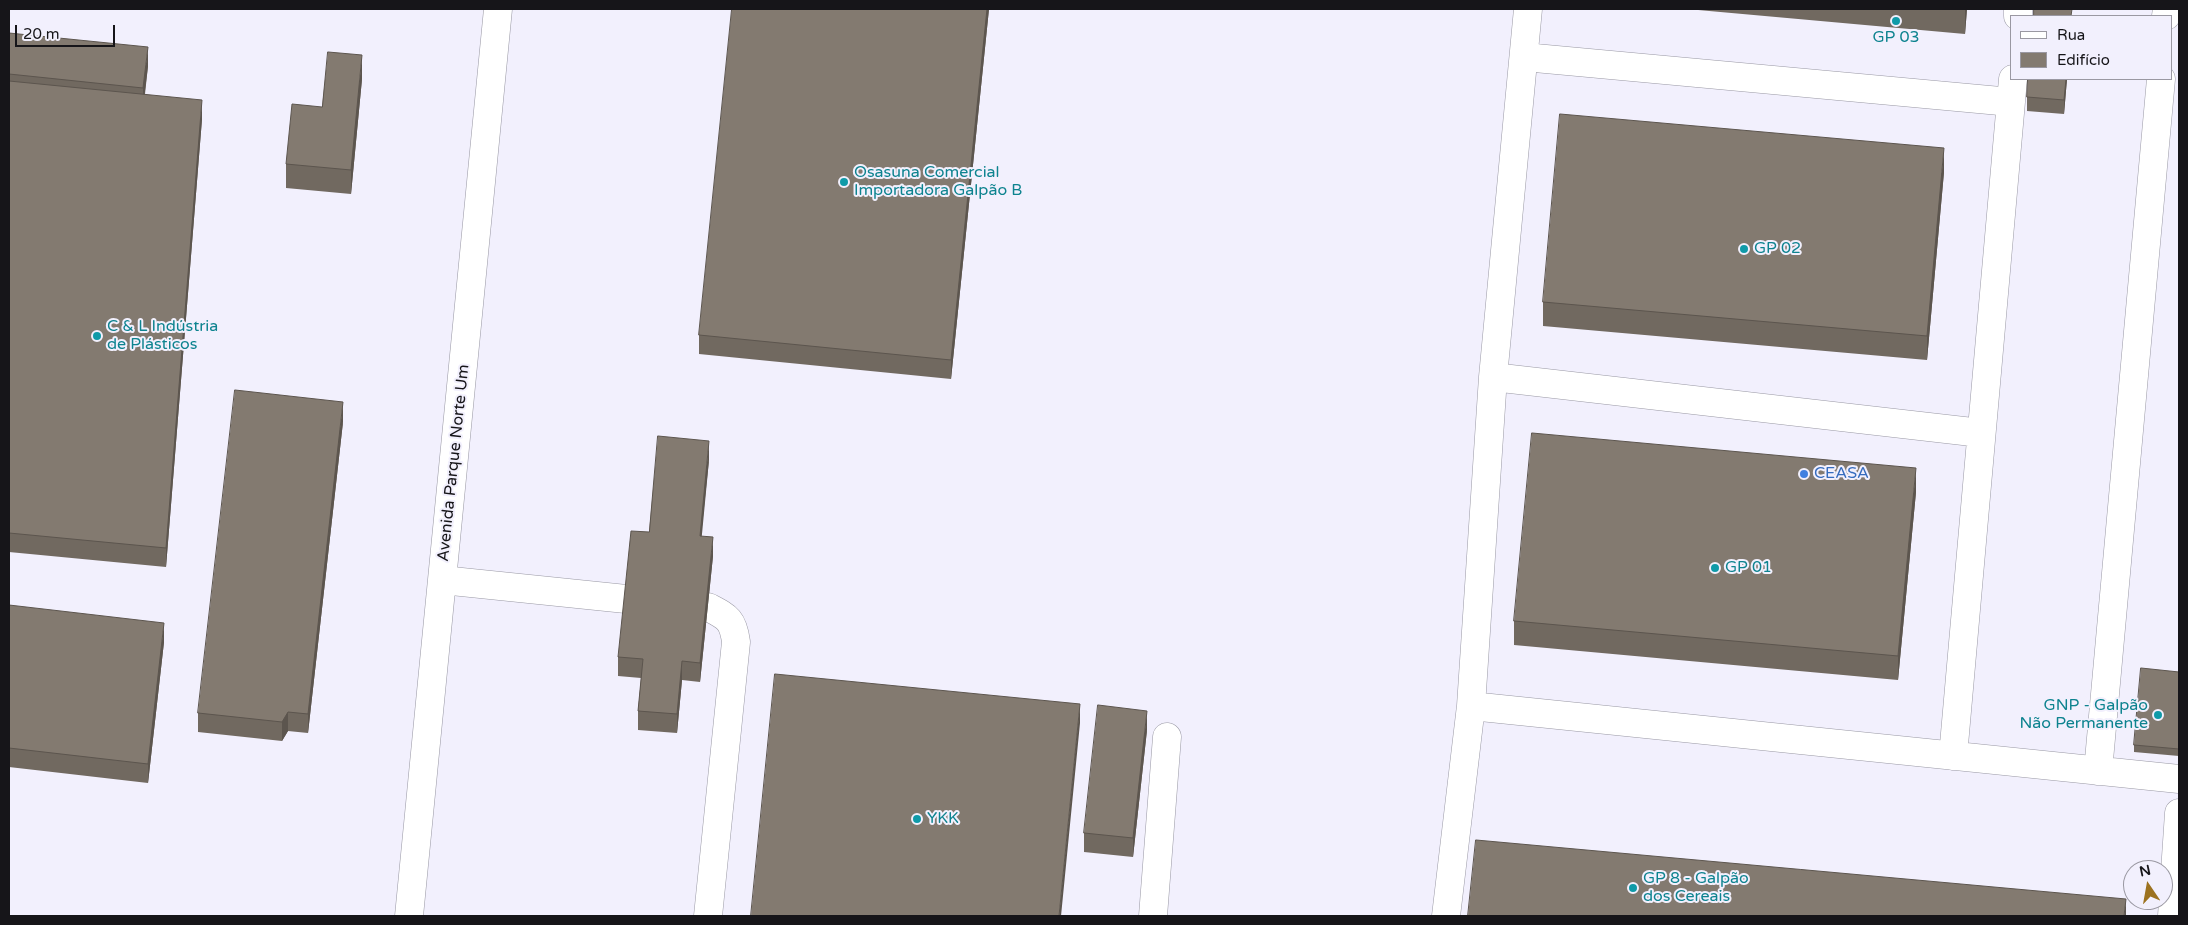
<!DOCTYPE html>
<meta charset="utf-8">
<style>
body{margin:0}
#map{position:relative;width:2188px;height:925px;overflow:hidden;background:#f2f0fd;font-family:"Varela Round",sans-serif}
canvas{display:block}
.frame{position:absolute;inset:0;border:10px solid #161519;pointer-events:none}
.legend{position:absolute;left:2010px;top:15px;width:162px;height:65px;box-sizing:border-box;background:#f2f0fd;border:1px solid #9a98a2;margin:0;padding:6px 9px;list-style:none;font-size:15px;color:#161519}
.legend li{display:flex;align-items:center;gap:10px;height:25px}
.legend b{width:25px;border:1px solid #9a98a2}
.north{position:absolute;left:2123px;top:860px;width:50px;height:50px;box-sizing:border-box;background:#f2f0fd;border:1px solid #9a98a2;border-radius:50%;rotate:348deg;font-size:14px;font-weight:700;line-height:20px;text-align:center;color:#161519}
.north::after{content:'';display:block;margin:auto;width:18px;height:22px;background:#9c7220;clip-path:polygon(50% 0,100% 100%,50% 72%,0 100%)}
.scale{position:absolute;left:15px;top:25px;width:100px;height:22px;box-sizing:border-box;border:2px solid #161519;border-top:0;padding-left:6px;font-size:15px;line-height:18px;white-space:nowrap;color:#161519;-webkit-text-stroke:4px #f2f0fd;paint-order:stroke}
</style>
<div id="map">
<canvas width="2188" height="925"></canvas>
<div class="frame"></div>
<ul class="legend">
<li><b style="height:6px;background:#fff"></b>Rua</li>
<li><b style="height:14px;background:#837a70"></b>Edifício</li>
</ul>
<div class="north">N</div>
<div class="scale">20 m</div>
</div>
<script>
const c = document.querySelector('canvas').getContext('2d');
c.lineJoin = 'round';
function stroke(path, color, width, dash) {
  c.strokeStyle = color;
  c.lineWidth = width;
  c.lineCap = dash ? 'butt' : 'round';
  c.setLineDash(dash || []);
  c.stroke(path);
}
function fill(path, color) {
  c.fillStyle = color;
  c.fill(path, 'evenodd');
}
function drawText(font, color, halo, rows, align = 'center') {
  c.font = font + ' "Varela Round",sans-serif';
  c.lineWidth = 4;
  c.setLineDash([]);
  c.textBaseline = 'middle';
  c.strokeStyle = halo;
  c.fillStyle = color;
  for (const [text, x, y, turn = 0] of rows) {
    c.save();
    c.translate(x, y);
    c.rotate((+turn || 0) * Math.PI / 180);
    c.textAlign = isNaN(turn) ? turn : align;
    if (halo) c.strokeText(text, 0, 0);
    c.fillText(text, 0, 0);
    c.restore();
  }
}
const minor = new Path2D(`
 M2018 16V9
 M2166 16 2167 9
 M1524 57 2011 102
 M1493 377 1981 433
 M442 580 626 599
 M708 607C727 617 733 619 736 642L708 916
 M1471 706 2179 779
 M1953 756 2013 79
 M2098 771 2161 79
 M409 916 498 9
 M1153 916 1167 737
 M1446 916 1471 706 1493 377 1528 9
 M2172 916 2179 813`);
stroke(minor, '#9998a4', 29);
stroke(minor, '#fff', 28);
fill(new Path2D(`
 M732 9H989L951 379 699 354V335Z
 M1687 9H1967L1965 34Z
 M9 33 148 66 145 94 202 119 166 567 9 552Z
 M362 79 351 194 286 188V164L322 107Z
 M2028 79H2067L2064 114 2027 111V97Z
 M1944 172 1927 360 1543 326V302Z
 M343 422 308 733 288 731 282 741 198 732V713Z
 M709 460 701 536 713 556 700 682 682 680 677 733 638 730V711L641 678 618 676V657Z
 M1916 492 1898 680 1514 645V621Z
 M9 605 164 642 148 783 9 767Z
 M2179 668V756L2134 752V745L2179 672Z
 M1147 730 1133 857 1084 852V833Z`), '#716960');
fill(new Path2D(`
 M987 9H989L951 379V360Z
 M1965 9H1967L1965 34Z
 M148 47V66L143 107V88Z
 M362 55V79L351 194V170Z
 M2066 79H2067L2064 114V100Z
 M202 100V119L166 567V548Z
 M1944 148V172L1927 360V336Z
 M343 402V422L308 733V714Z
 M709 441V460L700 555V536Z
 M1916 468V492L1898 680V656Z
 M713 537V556L700 682V663Z
 M164 623V642L148 783V764Z
 M682 661V680L677 733V714Z
 M1080 704V723L1061 916H1059Z
 M1147 711V730L1133 857V838Z
 M288 712V731L282 741V722Z
 M2126 899V916H2124Z`), '#5c554e');
const building = new Path2D(`
 M732 9H987L951 360 699 335Z
 M2034 9H2072L2071 16H2034Z
 M9 33 148 47 143 88 9 74Z
 M328 52 362 55 351 170 286 164 292 104 322 107Z
 M2028 79H2066L2064 100 2027 97Z
 M9 81 202 100 166 548 9 533Z
 M1560 114 1944 148 1927 336 1543 302Z
 M235 390 343 402 308 714 288 712 282 722 198 713Z
 M1532 433 1916 468 1898 656 1514 621Z
 M658 436 709 441 700 536 713 537 700 663 682 661 677 714 638 711 643 659 618 657 631 531 649 532Z
 M9 605 164 623 148 764 9 748Z
 M2141 668 2179 672V668V749L2134 745Z
 M775 674 1080 704 1059 916H751Z
 M1098 705 1147 711 1133 838 1084 833Z
 M1476 840 2126 899 2124 916H1468Z`);
fill(building, '#837a70');
stroke(building, '#5c554e', 1);
for (const [x, y, r, color] of [
 [1896,21,5,"#0f9aa8"],
 [844,182,5,"#0f9aa8"],
 [1744,249,5,"#0f9aa8"],
 [97,336,5,"#0f9aa8"],
 [1804,474,5,"#3f7fe0"],
 [1715,568,5,"#0f9aa8"],
 [2158,715,5,"#0f9aa8"],
 [917,819,5,"#0f9aa8"],
 [1633,888,5,"#0f9aa8"]
]) {
  const dot = new Path2D();
  dot.arc(x, y, r, 0, 2 * Math.PI);
  c.fillStyle = color;
  c.fill(dot);
  stroke(dot, '#f2f0fd', 2);
}
drawText('16px', '#0d838f', '#f2f0fd', [
 ["GP 03",1896,38,"center"],
 ["Osasuna Comercial",854,173],
 ["Importadora Galpão B",854,191],
 ["GP 02",1754,249],
 ["C & L Indústria",107,327],
 ["de Plásticos",107,345],
 ["GP 01",1725,568],
 ["GNP - Galpão",2148,706,"right"],
 ["Não Permanente",2148,724,"right"],
 ["YKK",927,819],
 ["GP 8 - Galpão",1643,879],
 ["dos Cereais",1643,897]
], 'left');
drawText('16px', '#161519', '#f2f0fd', [
 ["Avenida Parque Norte Um",454,463,-84]
]);
drawText('16px', '#366cbe', '#f2f0fd', [
 ["CEASA",1814,474]
], 'left');
</script>
